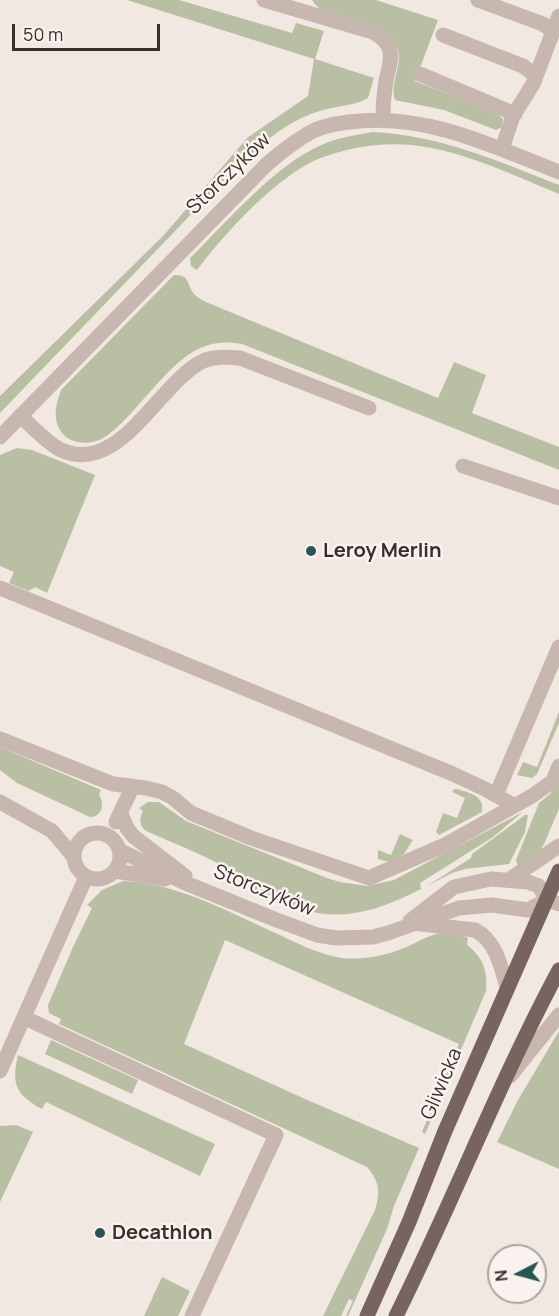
<!DOCTYPE html>
<meta charset="utf-8">
<style>
body{margin:0}
#map{position:relative;width:559px;height:1316px;overflow:hidden;background:#f1e8e2;font-family:Manrope,sans-serif}
canvas{display:block}
.north{position:absolute;left:487px;top:1244px;width:60px;height:60px;box-sizing:border-box;background:#f9f2ee;border:2px solid #aca4a0;border-radius:50%;rotate:264deg;font-size:16px;font-weight:700;line-height:24px;text-align:center;color:#382e2c}
.north::after{content:'';display:block;margin:auto;width:21px;height:27px;background:#265552;clip-path:polygon(50% 0,100% 100%,50% 72%,0 100%)}
.scale{position:absolute;left:12px;top:24px;width:148px;height:27px;box-sizing:border-box;border:3px solid #382e2c;border-top:0;padding-left:8px;font-size:18px;line-height:21px;white-space:nowrap;color:#382e2c;-webkit-text-stroke:4px #f9f2ee;paint-order:stroke}
</style>
<div id="map">
<canvas width="559" height="1316"></canvas>
<div class="north">N</div>
<div class="scale">50 m</div>
</div>
<script>
const c = document.querySelector('canvas').getContext('2d');
c.lineJoin = 'round';
function fill(path, color) {
  c.fillStyle = color;
  c.fill(path, 'evenodd');
}
function stroke(path, color, width, dash) {
  c.strokeStyle = color;
  c.lineWidth = width;
  c.lineCap = dash ? 'butt' : 'round';
  c.setLineDash(dash || []);
  c.stroke(path);
}
function drawText(font, color, halo, rows, align = 'center') {
  c.font = font + ' Manrope,sans-serif';
  c.lineWidth = 5;
  c.setLineDash([]);
  c.textBaseline = 'middle';
  c.strokeStyle = halo;
  c.fillStyle = color;
  for (const [text, x, y, turn = 0] of rows) {
    c.save();
    c.translate(x, y);
    c.rotate((+turn || 0) * Math.PI / 180);
    c.textAlign = isNaN(turn) ? turn : align;
    if (halo) c.strokeText(text, 0, 0);
    c.fillText(text, 0, 0);
    c.restore();
  }
}
fill(new Path2D(`
 M127 0H179L292 33 296 23 324 31 315 59 374 78 368 98C354 106 337 106 323 110 288 120 264 141 239 167L234 161 224 172 228 176 0 413V396L164 235 247 138 308 96 314 59Z
 M312 0H376L438 20 415 81 496 113 503 119 502 127 496 130 444 110 395 100C389 82 405 63 396 45 380 11 327 26 312 0Z
 M373 132C439 135 498 161 559 185V194C513 175 461 150 412 145 380 142 348 147 318 159 276 177 224 234 197 270L191 266 190 258C228 221 272 168 319 146 336 138 355 135 373 132Z
 M174 275C192 275 186 286 195 295 200 300 211 304 218 307L438 398 454 362 486 375 472 413 559 447V470L242 344C227 341 212 342 198 349 166 365 137 413 108 435 92 447 66 446 58 426 53 413 57 402 61 390Z
 M17 448 32 450 95 475 47 593 35 587 29 591 9 583 14 572 0 566V455Z
 M559 712V723L537 774 532 778 517 775 523 762 537 767Z
 M0 747 101 790 99 795C105 804 102 817 90 817L17 783 0 770Z
 M559 780V809L544 844 539 852 518 867 516 860 539 803 550 794Z
 M454 789H457C470 793 485 796 482 812L439 835 436 832 443 813 457 818 465 798 452 792Z
 M148 802H159L186 821 327 878 340 882 367 886 394 880 523 812 493 837 420 883 421 889C362 919 324 925 263 894 248 886 236 874 221 865 197 852 171 842 146 831 139 826 139 818 143 811L139 808Z
 M525 815H528L525 832 509 864 465 869 452 873 427 886 471 858 472 854Z
 M400 834 413 840 404 854 389 862 378 859V850L391 855Z
 M123 881C178 883 233 914 282 936 301 945 321 955 342 958 363 960 385 956 404 948 430 937 440 926 468 938L467 945C483 957 488 971 486 991L425 1134 422 1132 459 1044 225 940 184 1044 305 1099 419 1148 394 1206 387 1229 348 1316 346 1315 353 1301 349 1299 341 1316H323L375 1210C381 1192 379 1181 367 1167L59 1024 61 1019 49 1013 48 1005 73 947 92 908 87 905 102 890Z
 M559 1031V1169L497 1142 518 1100Z
 M51 1040 138 1080 132 1094 45 1054Z
 M18 1055 215 1144 200 1176 46 1102 42 1109C16 1095 11 1084 18 1055Z
 M16 1125 33 1132 0 1202V1126Z
 M162 1277 190 1291 178 1316H144Z`), '#b9bfa3');
stroke(new Path2D(`
 M264 0 373 32C397 46 391 58 386 81 384 93 383 106 383 119
 M478 0 543 24 553 31
 M443 35 523 66 536 76
 M420 74 515 114
 M502 149 513 116 533 84 559 16
 M20 416C32 426 45 441 59 449 119 479 158 383 203 361 215 356 228 357 240 358L369 408
 M0 437 266 165C281 152 297 139 315 130 329 124 345 122 360 121 430 115 495 147 559 172
 M463 466 559 498
 M0 588 453 774 485 789 513 805
 M0 739 113 784 146 788 162 792 173 798 191 813 251 838 369 878 445 845 532 796 553 781 559 766
 M496 795 559 647
 M0 802 52 831 73 856
 M121 814 127 828 133 836 185 876
 M116 822 132 788
 M74 856a23 23 0 1 1 46 0a23 23 0 1 1-46 0Z
 M119 850 183 882 274 919 317 935 336 938 373 937 388 933 459 908 492 905 528 910 547 900
 M115 871 165 879
 M510 879 559 846
 M410 921 454 887 491 879 528 882 539 886 547 900 559 904
 M420 924 475 930C496 941 501 966 507 987
 M25 1018 276 1135 192 1316
 M0 1071 86 877
 M510 1076 559 1015`), '#c8b7af', 15);
stroke(new Path2D(`
 M367 1316 409 1222 445 1131 559 871
 M396 1316C453 1202 499 1082 559 970`), '#78645f', 15);
for (const [x, y, r, color] of [
 [311,551,6,"#265552"],
 [100,1233,6,"#265552"]
]) {
  const dot = new Path2D();
  dot.arc(x, y, r, 0, 2 * Math.PI);
  c.fillStyle = color;
  c.fill(dot);
  stroke(dot, '#f9f2ee', 2);
}
drawText('20px', '#382e2c', '#f9f2ee', [
 ["Storczyków",229,174,-44],
 ["Storczyków",264,891,22],
 ["Gliwicka",442,1084,-67]
]);
drawText('bold 20px', '#382e2c', '#f9f2ee', [
 ["Leroy Merlin",323,551],
 ["Decathlon",112,1233]
], 'left');
</script>
